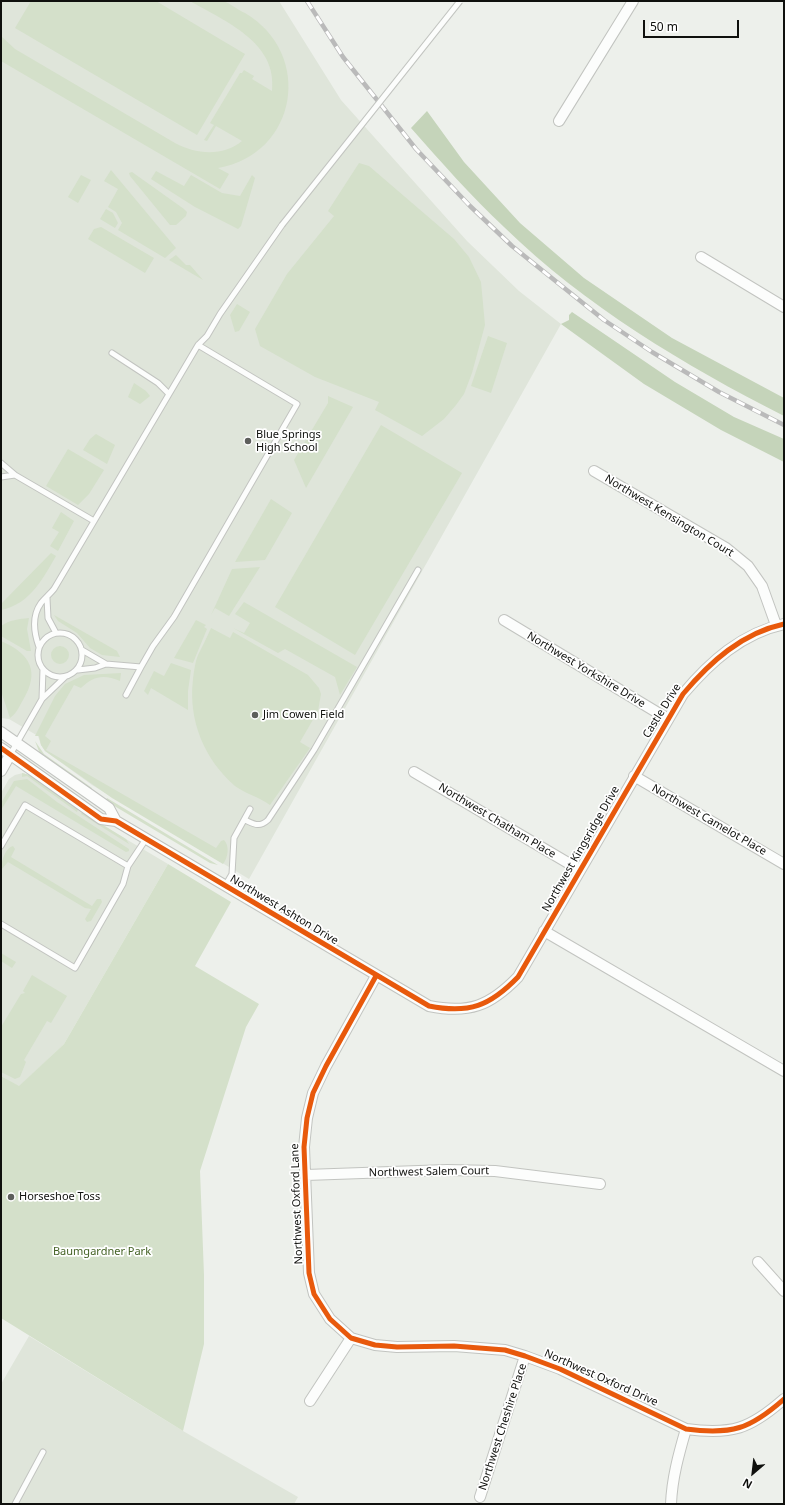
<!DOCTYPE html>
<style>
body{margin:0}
#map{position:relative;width:785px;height:1505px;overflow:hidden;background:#edf0eb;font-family:"Noto Sans",sans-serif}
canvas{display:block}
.frame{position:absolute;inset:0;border:2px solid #0f100d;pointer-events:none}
.north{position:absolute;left:733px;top:1453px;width:40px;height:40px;-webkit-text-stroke:3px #fff;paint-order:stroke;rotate:208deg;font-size:11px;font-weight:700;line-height:16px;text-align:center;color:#0f100d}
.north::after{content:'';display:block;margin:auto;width:14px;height:18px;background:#0f100d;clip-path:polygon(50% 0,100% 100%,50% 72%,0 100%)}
.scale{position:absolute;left:643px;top:20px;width:96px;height:18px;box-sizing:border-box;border:2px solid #0f100d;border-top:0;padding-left:5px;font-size:12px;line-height:14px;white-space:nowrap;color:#0f100d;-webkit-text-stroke:3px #fff;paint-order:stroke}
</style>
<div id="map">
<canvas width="785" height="1505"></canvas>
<div class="frame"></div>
<div class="north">N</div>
<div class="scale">50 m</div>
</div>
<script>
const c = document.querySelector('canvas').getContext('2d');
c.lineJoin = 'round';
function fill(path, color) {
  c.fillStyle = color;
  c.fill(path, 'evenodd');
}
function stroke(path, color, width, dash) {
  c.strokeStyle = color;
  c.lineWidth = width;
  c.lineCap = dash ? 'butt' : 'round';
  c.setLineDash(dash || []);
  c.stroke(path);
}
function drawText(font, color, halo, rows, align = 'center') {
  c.font = font + ' "Noto Sans",sans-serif';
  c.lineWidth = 3.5;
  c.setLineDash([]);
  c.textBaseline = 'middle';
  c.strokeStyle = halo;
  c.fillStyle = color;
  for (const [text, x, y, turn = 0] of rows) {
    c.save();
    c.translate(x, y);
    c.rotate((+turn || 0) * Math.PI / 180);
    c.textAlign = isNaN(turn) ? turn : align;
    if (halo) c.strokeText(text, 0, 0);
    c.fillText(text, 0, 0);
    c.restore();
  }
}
fill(new Path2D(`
 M1 1H279L341 100 467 241 519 291 561 324 249 879 92 785 45 751 41 745 38 736 9 719 1 718Z
 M23 773 28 775 82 813 168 864 64 1044 19 1087 1 1076V793L9 779 15 775Z
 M29 1336 183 1431 298 1497 294 1504H1V1384Z`), '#dfe5da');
fill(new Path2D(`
 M31 1H156L245 54 197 135 15 28Z
 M190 1C200 1 214 0 223 1 230 3 238 10 245 13 314 54 298 154 218 168L229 174 220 189 1 61V36L15 49 175 143C195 154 223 157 242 141L216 126 207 141 204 140 214 125 210 123 240 73H242L244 70 254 76 252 79 272 91C278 42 224 21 190 1Z
 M359 163 369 166 454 239 469 257 481 282 485 325 472 373 464 394 456 405 444 419 422 436 375 410 379 402 315 377 260 346 255 329 287 274 334 216 328 211Z
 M111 170 176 248 165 258 118 230 122 223 116 212 108 207 118 189 104 181Z
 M156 171 184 186 191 175 222 193 240 196 252 175 255 178 241 226 238 229 195 207 151 179Z
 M132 172 184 209 187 212 186 216 176 225H170L130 176 129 173Z
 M81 175 91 180 78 203 68 197Z
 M106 209 113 213 118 223 115 228 100 219Z
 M101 227 154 258 145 273 88 239 94 229Z
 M176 255 186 265H190L203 280 169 260Z
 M237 304 250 312 239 331 235 332 230 315Z
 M488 336 507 343 491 393 471 386Z
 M134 383 146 391 150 396 140 404 128 397Z
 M328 396 353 407 306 488 294 460 328 403Z
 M381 425 462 473 355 655 275 607Z
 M96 434 115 445 107 464 83 450 90 439Z
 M68 449 104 470 89 494 78 505 46 486Z
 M271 499 292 513 265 560 235 562Z
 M61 512 74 521 58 551 50 546 59 532 52 528Z
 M51 553 56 556C42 580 30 604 1 610V604Z
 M260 567 229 616 215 608 211 615 232 569Z
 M244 602 357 667 340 695 335 677 285 649 278 653 233 628 244 633 250 623 235 614Z
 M54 615 117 651 120 657 102 655 90 648 77 633 58 621Z
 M29 618 27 629 31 651H27L1 636V626C10 620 18 619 29 618Z
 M196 620 206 625 204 627 207 629 193 663 174 658Z
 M211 628 230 638 233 632 308 675 319 688 321 694 318 711 300 742 310 748 270 805C259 797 246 794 235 786 204 759 188 720 193 679 194 671 195 662 198 655 202 647 207 637 211 628Z
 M1 641C31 654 40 672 23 700 19 707 16 714 10 718L1 691Z
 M51 655a9 9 0 1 1 18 0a9 9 0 1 1-18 0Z
 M171 663 191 670 188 691V710L151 688 148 695 144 691 154 671 164 676Z
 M121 673 120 681C104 674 93 676 81 688L74 685 45 736 51 741 46 750 216 848 221 841 224 840C230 846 228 858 223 864L112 798 45 751 41 745 39 736H35L55 696 65 684 84 675Z
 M35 741 44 754 92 788 90 791 40 754Z
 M22 773 30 775 78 809 77 812 27 776 22 777Z
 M27 779 57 802 129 849V851L126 852 16 786 1 810V803L14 781Z
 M107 798 218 865 210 863 111 804 105 801Z
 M82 812 126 839 129 844 81 814Z
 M13 846 15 849 11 857 92 906 97 899H101L102 902 91 921 87 922 85 919 91 909 85 908 8 862 1 870C1 862 5 848 13 846Z
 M168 864 231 902 195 966 259 1004 246 1027 200 1171 204 1275V1344L183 1431 1 1318V1076L19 1086 64 1044Z
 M1 953 16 962 12 968 1 961Z
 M32 975 67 996 51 1023 47 1021 24 1060 26 1062 20 1077 15 1079 1 1072V1027L21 994 25 993 23 991Z`), '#d4e0ca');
fill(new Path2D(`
 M427 111 464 162 520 223 584 278 672 338 784 398V416C684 365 585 306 504 227 471 196 441 162 411 128Z
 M572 312 675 382 734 417 784 439V462L721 430 644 384 561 324 569 320V315Z`), '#c5d4ba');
const lane = new Path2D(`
 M112 353 158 383 169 394
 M1 463 15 475 94 521
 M1 477 15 475
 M47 598 48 618 56 633
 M38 655a22 22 0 1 1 44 0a22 22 0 1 1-44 0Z
 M39 647C34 633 31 617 41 603 45 598 50 594 54 589L198 345 207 336 220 314 282 225
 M82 650 106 664 141 667 153 646 174 617 297 404 198 345
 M78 670 95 668 106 664
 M126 695 141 667
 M42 699 43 669
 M10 755 42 699 65 677
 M245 820C254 824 259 828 268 820L314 750 418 570
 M1 846 25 805 128 866
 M225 886 232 874 234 838 250 809
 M1 924 75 968 123 884 128 866 146 839
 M15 1504 43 1452`);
const street = new Path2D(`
 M559 121 633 1
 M701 257 784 307
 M594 471 726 548 748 566 762 586 776 625
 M504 620 668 719
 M1 732 109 808 116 821
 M1 748 101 819 116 821 429 1006C469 1014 490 1006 518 977L683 694C710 662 742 633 784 624
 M1 771 10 755
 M414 772 580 870
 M634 776 784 864
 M544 931 784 1071
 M376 976 326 1066 313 1093 307 1118 304 1147 309 1273 314 1294 330 1319 351 1338 375 1345 397 1347 454 1346 505 1350 525 1356 560 1369 686 1429C732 1435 750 1429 784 1399
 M306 1175 447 1170 495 1171 600 1184
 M758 1262 784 1291
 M310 1401 351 1338
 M480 1497 525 1356
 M671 1504C672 1478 679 1453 686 1429`);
stroke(lane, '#c2c4c0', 7);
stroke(street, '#c2c4c0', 12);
stroke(lane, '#fcfdfc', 5);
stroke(street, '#fcfdfc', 10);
const rail = new Path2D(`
 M307 1 343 57 416 149 470 206 512 246 604 320 652 352 719 392 784 425`);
stroke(rail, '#bababa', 4.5);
stroke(rail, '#fff', 3, [9]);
const laneBridge = new Path2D(`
 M282 225 460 1`);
stroke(laneBridge, '#c2c4c0', 7, []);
stroke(laneBridge, '#fcfdfc', 5);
stroke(new Path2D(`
 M1 748 101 819 116 821 429 1006C469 1014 490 1006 518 977L683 694C710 662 742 633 784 624
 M376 976 326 1066 313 1093 307 1118 304 1147 309 1273 314 1294 330 1319 351 1338 375 1345 397 1347 454 1346 505 1350 525 1356 560 1369 686 1429C732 1435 750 1429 784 1399`), '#e8590c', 5);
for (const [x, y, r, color] of [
 [248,441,4,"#5d5e5b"],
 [255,715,4,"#5d5e5b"],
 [11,1197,4,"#5d5e5b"]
]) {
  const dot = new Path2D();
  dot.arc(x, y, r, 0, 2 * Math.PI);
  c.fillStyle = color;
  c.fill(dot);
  stroke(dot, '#fff', 1.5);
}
drawText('11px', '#0f100d', '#fff', [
 ["Blue Springs",256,435],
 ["High School",256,448],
 ["Jim Cowen Field",263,715],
 ["Horseshoe Toss",19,1197]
], 'left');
drawText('11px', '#0f100d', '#fff', [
 ["Northwest Kensington Court",669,516,31],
 ["Northwest Yorkshire Drive",586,670,31],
 ["Castle Drive",662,711,-58],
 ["Northwest Camelot Place",709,820,30],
 ["Northwest Chatham Place",497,821,31],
 ["Northwest Kingsridge Drive",581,849,-60],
 ["Northwest Ashton Drive",284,910,31],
 ["Northwest Salem Court",429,1172,-1],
 ["Northwest Oxford Lane",297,1204,-92],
 ["Northwest Oxford Drive",601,1378,24],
 ["Northwest Cheshire Place",503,1427,-72]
]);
drawText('11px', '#446225', '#fff', [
 ["Baumgardner Park",102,1252]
]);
</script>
